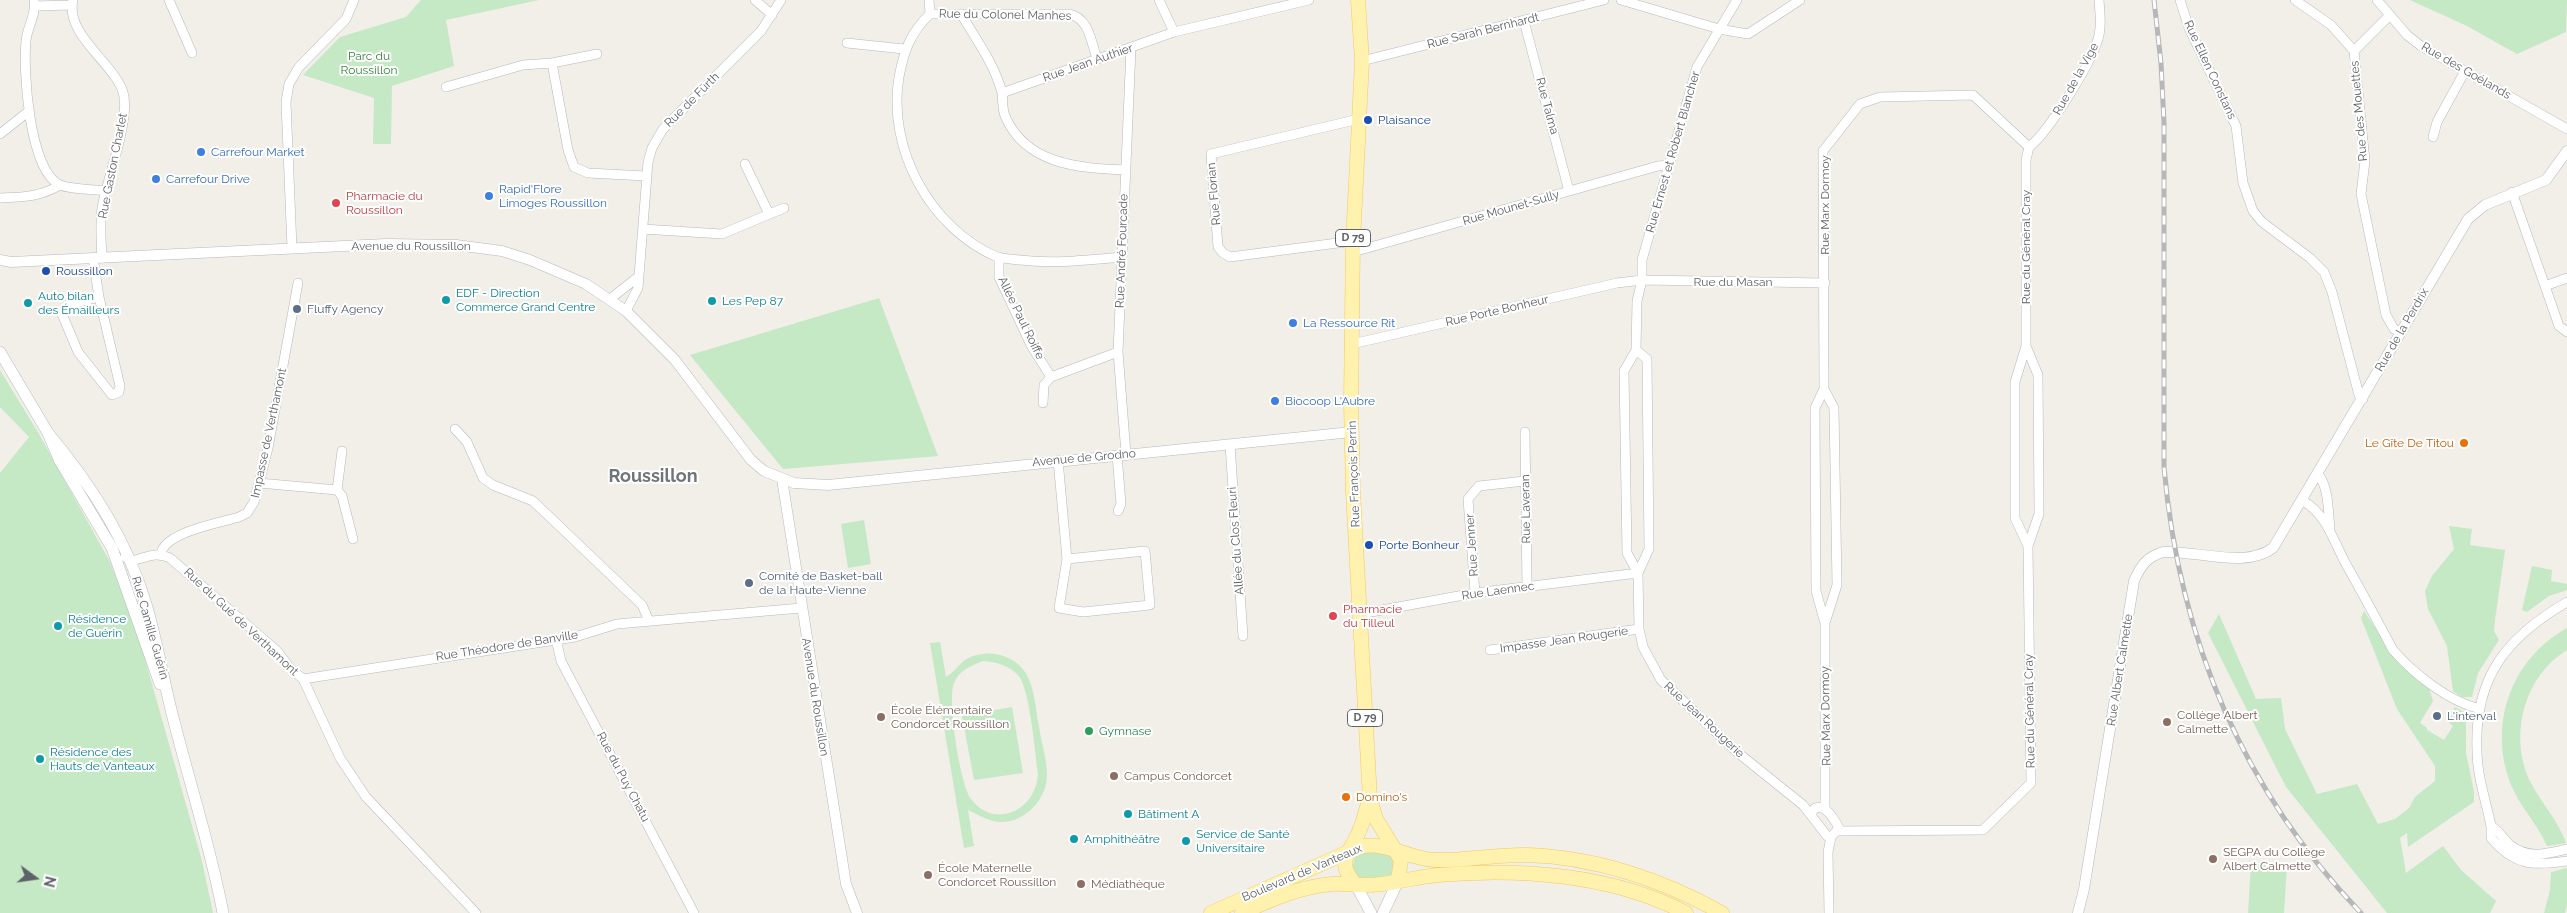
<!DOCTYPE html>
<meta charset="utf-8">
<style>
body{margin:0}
#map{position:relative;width:2567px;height:913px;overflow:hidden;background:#f1efe8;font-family:Raleway,sans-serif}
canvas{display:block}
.north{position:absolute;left:10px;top:853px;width:50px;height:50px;-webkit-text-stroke:4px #fff;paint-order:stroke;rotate:104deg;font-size:14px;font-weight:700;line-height:20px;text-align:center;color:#5f6368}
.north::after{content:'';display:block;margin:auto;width:18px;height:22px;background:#5f6368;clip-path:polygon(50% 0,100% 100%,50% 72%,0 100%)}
</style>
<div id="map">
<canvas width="2567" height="913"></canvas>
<div class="north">N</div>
</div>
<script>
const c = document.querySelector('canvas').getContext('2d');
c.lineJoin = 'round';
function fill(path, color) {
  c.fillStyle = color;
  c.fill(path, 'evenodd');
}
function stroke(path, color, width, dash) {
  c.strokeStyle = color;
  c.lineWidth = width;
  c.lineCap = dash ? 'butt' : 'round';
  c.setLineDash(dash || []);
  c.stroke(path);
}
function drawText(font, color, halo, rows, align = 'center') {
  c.font = font + ' Raleway,sans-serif';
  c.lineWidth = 4;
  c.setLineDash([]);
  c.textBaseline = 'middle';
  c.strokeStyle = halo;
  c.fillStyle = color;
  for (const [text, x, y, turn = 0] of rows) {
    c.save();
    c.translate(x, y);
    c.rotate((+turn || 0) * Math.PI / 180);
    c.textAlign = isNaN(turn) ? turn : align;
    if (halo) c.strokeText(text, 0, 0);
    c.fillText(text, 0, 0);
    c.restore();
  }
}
fill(new Path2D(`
 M421 0H539L446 20 454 66 392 86 391 144H373L374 98 303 75 340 37 406 17Z
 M2410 0H2567L2566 32 2517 54 2467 26Z
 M879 298 938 456 783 469 690 355Z
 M0 370 39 434 110 562 137 631 202 861 213 913H0V473L29 437 0 407Z
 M864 520 871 564 848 568 841 524Z
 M2449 526 2472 529 2470 545 2505 550 2495 620 2494 631 2499 640 2478 673 2472 697H2462L2453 691 2447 646 2428 609 2425 591 2432 576 2454 549Z
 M2532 566 2552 570 2551 581 2567 584V590L2549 596 2527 612 2522 610Z
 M2364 611 2401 666 2429 688 2433 701 2420 723 2427 728V730L2444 740 2453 726 2447 721 2455 707 2466 713V753L2474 792V802L2408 847 2407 833 2400 838 2406 873 2443 846 2461 870 2496 901 2490 913H2387L2286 787 2208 633 2219 614 2256 699 2281 698 2285 729 2317 794 2357 784 2378 824 2395 819 2409 808 2415 797 2435 781V766L2397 709 2361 618Z
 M2567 628V650C2523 677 2508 738 2531 783 2542 804 2558 820 2566 843L2547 846C2538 825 2521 808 2512 787 2487 726 2510 660 2567 628Z
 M940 642 946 677C961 668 960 656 984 654 997 652 1013 658 1022 668 1035 683 1035 707 1039 726 1041 742 1047 759 1047 775 1047 799 1025 823 1000 822 988 821 979 815 968 810L974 846 964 848 930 643ZM983 661C997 662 1008 665 1018 675 1030 688 1035 754 1038 774 1036 811 994 830 971 799 960 784 947 700 954 683 959 670 971 666 983 661Z
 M1012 707 1023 773 974 780 962 716Z
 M1365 851 1390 854 1395 862 1392 874 1389 877 1359 878 1352 870 1355 856Z
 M2251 863 2287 865 2284 913H2248Z
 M2567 868V905L2565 913H2544L2550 890 2551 872Z`), '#c5e8c5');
const minor = new Path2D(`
 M34 0C37 14 27 27 26 41 23 70 29 171 60 185 73 190 93 189 106 191
 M73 0C65 35 113 62 123 92 131 118 107 179 102 208 100 223 101 242 102 258
 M169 0 192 53
 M755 0 772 15
 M929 0 930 14
 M1159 0 1174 32 1309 0
 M1621 0 1719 29 1748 34 1800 0
 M1737 0 1697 67 1642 260V280L1637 301 1636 350 1624 371 1627 553 1638 573 1639 629 1643 647 1661 680 1737 752 1803 805 1827 836 1831 837 1839 828C1834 819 1827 805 1815 808L1811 814
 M2180 0 2189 28 2236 126 2243 183 2253 211 2262 222 2310 258 2324 272 2332 292 2359 395 2363 399
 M2295 0 2331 25 2354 51 2365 161 2361 194 2386 315 2394 329 2400 332
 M2377 0 2407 35 2421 46 2567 129
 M35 6 71 5
 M930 14C910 33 904 51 899 77 887 149 930 228 997 257 1004 259 1013 259 1020 260 1054 264 1088 260 1122 257
 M930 14H1069C1089 18 1091 41 1097 59
 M961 14C976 39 995 65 1002 93 1003 100 1002 108 1005 116 1026 165 1079 168 1126 170
 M1524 21 1569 191
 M847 43 904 49
 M2354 51 2389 16
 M1362 61 1604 0
 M552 63 597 54
 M446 87 523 65 552 63 568 150 574 167 588 173 646 176
 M1002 93 1174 32
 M0 134 29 111
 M2433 137 2437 122 2465 71
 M2029 147C2048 133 2089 66 2097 42 2102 29 2100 14 2099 0
 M745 164 769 214
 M2512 192 2559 326 2567 332
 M0 198C23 197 40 197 60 185
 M643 229 722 234 784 208
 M1353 241 1230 257 1223 253 1218 247 1211 154 1359 119
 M292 248 286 102 289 84 299 67 346 19 354 0
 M1353 252 1658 166 1669 165
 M999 257V277L1031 345 1051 377 1118 352
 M93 258 99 297 69 305 62 314 78 352 112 395 119 392 120 386 99 297
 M2545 286 2567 278
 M610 299 638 277
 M626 311 638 288 648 162 652 148 663 129 761 31 781 0
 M1352 344 1617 283 1642 280 1825 283
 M1636 350 1647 359 1649 549 1638 573
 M1824 389 1834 408 1837 585 1825 623
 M1043 403 1044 385 1051 377
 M455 429 467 442 483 478 493 485 533 501 642 605 649 621
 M1525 432 1527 586
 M1230 445 1243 636
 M342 451 337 490 342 496 353 539
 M1126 454 1118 352 1131 48
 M1117 455 1121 504 1118 511
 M1058 460 1067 559 1059 608 1083 612 1150 605 1145 551 1067 559
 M2318 474C2329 487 2328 512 2330 528
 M259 483 337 490
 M2303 501C2327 514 2334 543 2347 566 2363 594 2378 622 2393 650 2415 675 2448 701 2480 709
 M2028 546 2015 518V382L2026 346V160L2029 147
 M161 554C164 532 220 523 239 517L247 513 254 502 268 448 298 283
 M125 557 131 561C146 558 155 551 170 558L277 651 290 668 303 679 340 758 366 797 476 913
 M1475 593 1468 499 1479 486 1525 481
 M2567 602C2507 637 2474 677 2477 750 2477 776 2486 801 2491 826V838C2515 866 2533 866 2567 861
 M1360 614 1475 593 1638 573
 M556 639 561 661 694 913
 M1490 650 1639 629
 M303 679 575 637 617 624 801 608
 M1825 809V623L1816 591 1815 408 1824 389 1823 151 1860 104 1880 97 1973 95 2029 147
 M2491 826C2500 831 2503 839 2510 845 2528 859 2547 854 2567 849
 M1837 831 1983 830 2031 783 2028 546 2039 514V508L2038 375 2026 346
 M1829 913 1828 852 1831 837`);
const tertiary = new Path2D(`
 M0 260 11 262 386 244 456 245 502 251 530 260 586 284 626 311 675 360 751 460 764 471 794 483 828 485 1352 432
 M782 479 846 884 857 913
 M2078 913 2084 889 2134 581C2141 565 2147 557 2163 552 2197 550 2245 569 2273 548L2468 219 2485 205 2546 180 2567 151`);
const secondary = new Path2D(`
 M0 352 48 433 60 461 112 548 160 684
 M48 433C91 484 127 540 146 604 158 644 164 685 175 725 191 788 211 849 223 913
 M1356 885 1371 913
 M1383 913 1398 881`);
const primary = new Path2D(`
 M1358 0 1362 61 1353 241 1351 402 1353 492 1370 799 1376 819 1401 860 1398 881
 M1356 885C1337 863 1346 858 1357 836 1363 825 1365 811 1370 799
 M1211 913 1362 846C1388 842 1409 859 1435 860 1466 861 1496 854 1527 855 1595 857 1663 880 1722 913
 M1242 913C1272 899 1299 887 1332 884 1348 883 1364 887 1381 884 1400 882 1418 877 1437 875 1519 868 1612 874 1686 913`);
stroke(minor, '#b5b8bc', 10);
stroke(tertiary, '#b5b8bc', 11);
stroke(secondary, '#b6babf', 12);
stroke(primary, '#f2c960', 15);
stroke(minor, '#fff', 9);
stroke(tertiary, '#fff', 10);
stroke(secondary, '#fff', 11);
stroke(primary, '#fff2af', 14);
const rail = new Path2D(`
 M2154 0 2161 63 2164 123V467C2179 638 2242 789 2361 913`);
stroke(rail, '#b6b7b8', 5);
stroke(rail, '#fff', 3, [9]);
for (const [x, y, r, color] of [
 [1368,120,5,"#1a4fb4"],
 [201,152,5,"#3f7fe0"],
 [156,179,5,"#3f7fe0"],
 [489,196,5,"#3f7fe0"],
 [336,203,5,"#e0444e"],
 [46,271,5,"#1a4fb4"],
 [446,300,5,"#0f9aa8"],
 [712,301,5,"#0f9aa8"],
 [28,303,5,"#0f9aa8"],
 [297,309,5,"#5c6f8a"],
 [1293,323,5,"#3f7fe0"],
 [1275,401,5,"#3f7fe0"],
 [2464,443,5,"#e8710a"],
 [1369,545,5,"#1a4fb4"],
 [749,583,5,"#5c6f8a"],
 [1333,616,5,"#e0444e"],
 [58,626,5,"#0f9aa8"],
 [2437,716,5,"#5c6f8a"],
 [881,717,5,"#8d6e63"],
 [2167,722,5,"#8d6e63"],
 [1089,731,5,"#2e9e5b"],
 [40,759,5,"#0f9aa8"],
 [1114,776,5,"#8d6e63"],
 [1346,797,5,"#e8710a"],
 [1128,814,5,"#0f9aa8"],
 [1074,839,5,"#0f9aa8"],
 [1186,841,5,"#0f9aa8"],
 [2213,859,5,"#8d6e63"],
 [928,875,5,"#8d6e63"],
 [1081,884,5,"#8d6e63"]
]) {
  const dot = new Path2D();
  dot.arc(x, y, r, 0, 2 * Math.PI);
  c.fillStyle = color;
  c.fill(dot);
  stroke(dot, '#fff', 2);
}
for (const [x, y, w] of [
 [1353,238,35],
 [1365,718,35]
]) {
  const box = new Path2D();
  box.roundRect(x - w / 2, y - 8.5, w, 17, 4);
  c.fillStyle = '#fff';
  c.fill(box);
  stroke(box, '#5f6368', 1);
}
drawText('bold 11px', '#5f6368', null, [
 ["D 79",1353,238],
 ["D 79",1365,718]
]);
drawText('12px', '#5f6368', '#fff', [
 ["Rue du Colonel Manhes",1005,15,1],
 ["Rue Sarah Bernhardt",1483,31,-14],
 ["Rue Jean Authier",1088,63,-19],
 ["Rue Ellen Constans",2210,70,65],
 ["Rue des Goélands",2466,71,30],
 ["Rue de la Vige",2076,79,-61],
 ["Rue de Fürth",692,100,-45],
 ["Rue Talma",1547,106,75],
 ["Rue des Mouettes",2359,111,-95],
 ["Rue Ernest et Robert Blancher",1673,152,-74],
 ["Rue Gaston Charlet",113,166,-79],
 ["Rue Florian",1214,194,-95],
 ["Rue Marx Dormoy",1825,205,-90],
 ["Rue Mounet-Sully",1511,208,-16],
 ["Avenue du Roussillon",411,246],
 ["Rue du Général Cray",2026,247,-90],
 ["Rue André Fourcade",1122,251,-88],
 ["Rue du Masan",1733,282],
 ["Rue Porte Bonheur",1497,311,-13],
 ["Allée Paul Roiffe",1021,318,64],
 ["Rue de la Perdrix",2402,330,-60],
 ["Impasse de Verthamont",269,433,-78],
 ["Avenue de Grodno",1084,458,-5],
 ["Rue François Perrin",1354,474,-92],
 ["Rue Laveran",1526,509,-91],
 ["Allée du Clos Fleuri",1236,541,-94],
 ["Rue Jenner",1472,545,-94],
 ["Rue Laennec",1498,591,-8],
 ["Rue du Gué de Verthamont",241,622,43],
 ["Rue Camille Guérin",150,628,74],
 ["Impasse Jean Rougerie",1564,640,-8],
 ["Rue Théodore de Banville",507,646,-9],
 ["Rue Albert Calmette",2120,670,-81],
 ["Avenue du Roussillon",815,697,81],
 ["Rue du Général Cray",2030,711,-91],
 ["Rue Marx Dormoy",1826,716,-91],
 ["Rue Jean Rougerie",1704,720,43],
 ["Rue du Puy Chatu",623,777,62],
 ["Boulevard de Vanteaux",1302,873,-23]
]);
drawText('12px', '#348238', '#fff', [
 ["Parc du",369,56],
 ["Roussillon",369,70]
]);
drawText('12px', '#164399', '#fff', [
 ["Plaisance",1378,120],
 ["Roussillon",56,271],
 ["Porte Bonheur",1379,545]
], 'left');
drawText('12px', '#366cbe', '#fff', [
 ["Carrefour Market",211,152],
 ["Carrefour Drive",166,179],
 ["Rapid'Flore",499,189],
 ["Limoges Roussillon",499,203],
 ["La Ressource Rit",1303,323],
 ["Biocoop L'Aubre",1285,401]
], 'left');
drawText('12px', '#be3a42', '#fff', [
 ["Pharmacie du",346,196],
 ["Roussillon",346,210],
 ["Pharmacie",1343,609],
 ["du Tilleul",1343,623]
], 'left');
drawText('12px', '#0d838f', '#fff', [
 ["EDF - Direction",456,293],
 ["Commerce Grand Centre",456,307],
 ["Auto bilan",38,296],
 ["des Émailleurs",38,310],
 ["Les Pep 87",722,301],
 ["Résidence",68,619],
 ["de Guérin",68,633],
 ["Résidence des",50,752],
 ["Hauts de Vanteaux",50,766],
 ["Bâtiment A",1138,814],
 ["Service de Santé",1196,834],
 ["Universitaire",1196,848],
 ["Amphithéâtre",1084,839]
], 'left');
drawText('12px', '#4e5e75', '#fff', [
 ["Fluffy Agency",307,309],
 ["Comité de Basket-ball",759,576],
 ["de la Haute-Vienne",759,590],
 ["L'interval",2447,716]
], 'left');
drawText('12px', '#c56008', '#fff', [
 ["Le Gîte De Titou",2454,443],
 ["Domino's",1356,797,"left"]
], 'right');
drawText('12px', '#785e54', '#fff', [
 ["École Élémentaire",891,710],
 ["Condorcet Roussillon",891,724],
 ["Collège Albert",2177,715],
 ["Calmette",2177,729],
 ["Campus Condorcet",1124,776],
 ["SEGPA du Collège",2223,852],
 ["Albert Calmette",2223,866],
 ["École Maternelle",938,868],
 ["Condorcet Roussillon",938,882],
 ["Médiathèque",1091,884]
], 'left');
drawText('12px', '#27864d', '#fff', [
 ["Gymnase",1099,731]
], 'left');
drawText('bold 18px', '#70757a', '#fff', [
 ["Roussillon",653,477]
]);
</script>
